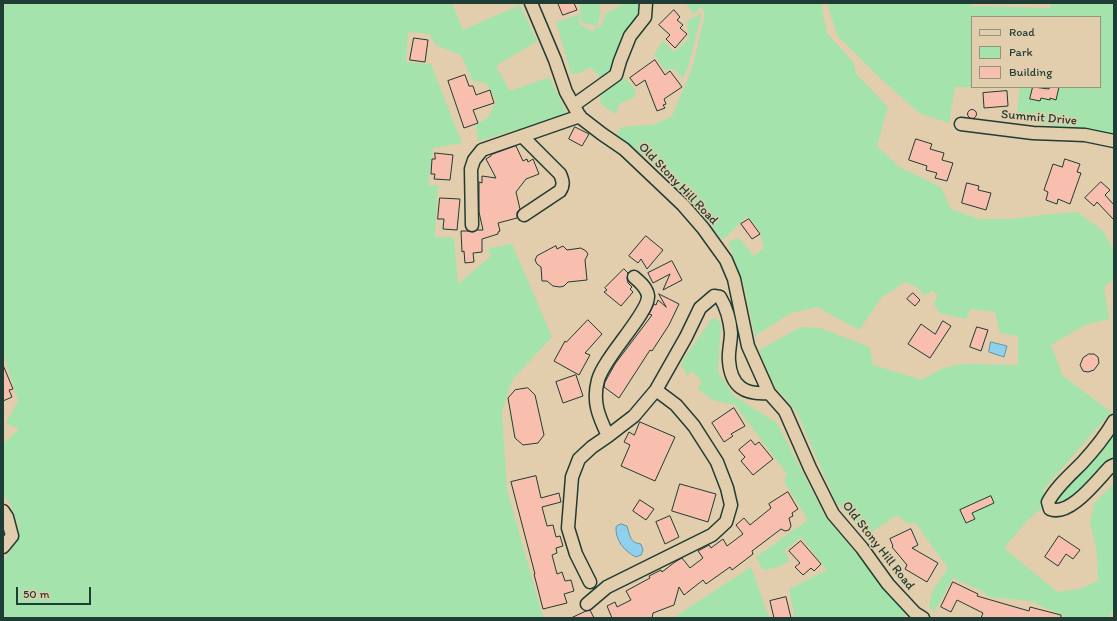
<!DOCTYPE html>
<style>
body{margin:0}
#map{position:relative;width:1117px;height:621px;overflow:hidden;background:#e2cdac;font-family:Itim,sans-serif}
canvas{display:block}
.frame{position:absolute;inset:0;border:4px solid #1f3d34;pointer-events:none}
.legend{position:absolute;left:971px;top:16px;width:130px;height:72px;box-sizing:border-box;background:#e2cdac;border:1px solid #94937c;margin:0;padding:5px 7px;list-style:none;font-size:12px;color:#1f3d34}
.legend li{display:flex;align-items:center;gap:8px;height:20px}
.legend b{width:20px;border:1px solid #94937c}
.scale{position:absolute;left:16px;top:587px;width:75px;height:18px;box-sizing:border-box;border:2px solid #1f3d34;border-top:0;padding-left:5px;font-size:12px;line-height:14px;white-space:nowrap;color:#1f3d34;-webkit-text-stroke:3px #e2cdac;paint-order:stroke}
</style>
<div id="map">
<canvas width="1117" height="621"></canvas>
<div class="frame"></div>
<ul class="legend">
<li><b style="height:5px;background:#e2cdac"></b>Road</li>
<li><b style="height:11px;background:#a4e3ac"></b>Park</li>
<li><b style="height:11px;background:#f8bfae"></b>Building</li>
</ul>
<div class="scale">50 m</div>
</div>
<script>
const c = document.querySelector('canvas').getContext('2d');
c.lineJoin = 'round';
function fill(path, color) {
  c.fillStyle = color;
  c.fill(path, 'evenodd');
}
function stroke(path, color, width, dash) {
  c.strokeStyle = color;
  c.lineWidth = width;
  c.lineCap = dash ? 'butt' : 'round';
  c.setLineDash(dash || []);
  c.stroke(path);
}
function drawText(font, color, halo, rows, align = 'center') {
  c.font = font + ' Itim,sans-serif';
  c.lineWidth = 3;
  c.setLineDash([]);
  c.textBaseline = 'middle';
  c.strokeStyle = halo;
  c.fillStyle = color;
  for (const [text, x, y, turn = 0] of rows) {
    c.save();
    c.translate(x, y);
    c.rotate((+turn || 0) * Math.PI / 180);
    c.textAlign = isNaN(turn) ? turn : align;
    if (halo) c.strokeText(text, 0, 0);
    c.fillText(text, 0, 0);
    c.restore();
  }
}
fill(new Path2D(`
 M3 3H452L463 30 520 5 537 41 496 66 510 91 549 77 568 115 478 141 476 124 488 118 496 101 487 84 472 80 461 55 436 45 429 34 408 32 406 62 431 64 462 143 433 148 428 185 438 186 435 237 454 238 458 284 491 256 488 251 490 248 512 244 552 337 512 380 502 412 507 490 542 614 544 618H3V561L10 552 19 527 11 505 3 495V444L19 429 6 423 18 401 3 352Z
 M580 3H599L601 12 597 26 581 22V16L578 23 592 31 602 25 605 14 626 3H640L641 8 638 20 626 33 610 71 601 78 590 67 580 73 571 74 556 22 581 14Z
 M685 3H821L827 33 853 62 857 75 888 107 877 146 899 167 941 187 951 209 979 219H1012L1042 215 1077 212 1103 231 1114 251V279L1104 287 1109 319 1085 325 1051 345 1063 376 1111 412 1044 489 1043 507 1027 521 1004 548 1057 592 1080 589 1098 581 1097 553 1090 521 1095 502 1114 483V610L1107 618H1100L1096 616 1091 618H1069L1030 601 989 597 982 591 953 578 934 612 929 606 933 590 948 568 926 538 916 523H907L897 515 866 536 835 500 797 412 774 385 759 350 801 327 820 328 870 347 873 365 922 380 943 368 964 364 1018 365V336L1000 333 995 312 971 309 966 319 940 313 934 304 938 295 932 291 924 295 917 287 905 282 882 297 859 330 817 307 791 313 755 336 743 282 728 242 739 238 754 256 764 248 759 229 747 216 723 240 659 168 617 135 620 128 631 126 653 125 672 116 692 69 705 15 702 6 694 14Z
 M827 3H971V6L1050 8 1052 3H1114V136L1016 119 1020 88 974 87H1100V17H972V87H955L949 123 919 113 878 76 837 35Z
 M702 13 688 67 683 78 674 69H664L654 54 663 41 674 52 689 38 687 21Z
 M625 78 636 90 635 97 621 103 615 114 600 103 601 94Z
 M713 317 721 323 718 372 734 396 777 423 825 516 905 612 904 618H795L789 589 827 570 801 537 785 550 789 561 779 567 763 570 756 557 808 520 784 481 787 474 735 405 712 400 698 389 702 382 692 371 687 376 681 363Z
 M1114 435V457L1085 483 1070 500 1060 503 1058 497Z
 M751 567 769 618H673Z`), '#a4e3ac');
const water = new Path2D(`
 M991 342 1007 346 1004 357 989 352Z
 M621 524 627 526C630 536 630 543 641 544L643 550 641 555 636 557C624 551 615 540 616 527Z`);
fill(water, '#8dd1ee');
stroke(water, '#6196a4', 1);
const building = new Path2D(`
 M558 3H574L577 10 563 15Z
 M674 10 680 17 677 20 683 25 680 28 687 34 675 48 666 39 670 35 659 25Z
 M414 38 428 40 425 62 410 60Z
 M655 60 665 75 670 71 682 87 664 99 666 104 663 105 665 108 657 111 645 80 636 86 630 78Z
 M465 75 469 86H473L476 95 490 90 494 103 473 110 478 123 464 128 448 81Z
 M1033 87 1049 89 1050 87H1059L1056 100 1050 98V100L1041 98 1040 101 1030 99Z
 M1007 91 1008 106 984 108 983 93Z
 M967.5 114a4.5 4.5 0 1 1 9 0a4.5 4.5 0 1 1-9 0Z
 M575 127 589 134 582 146 569 139Z
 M916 139 932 144 930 149 944 153 942 160 953 163 947 181 935 178 937 173 926 170 927 166 909 160Z
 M516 146 523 161 527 159 528 162 533 159 539 174 526 179 516 192 520 209 517 212V218L498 223 500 231 498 232V234L482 239V252L473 253 474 262 465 263 464 251 462 252 461 231H467L473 232 477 230H483L479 212V182L482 183V176L496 178 486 159 491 156V155Z
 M435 153 453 155 450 180 434 179 435 174H431L432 159H435Z
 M1065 159 1080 164 1077 172 1081 173 1070 204 1058 199 1057 204 1046 200 1048 192 1044 190 1053 164 1062 167Z
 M1101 182 1110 190 1105 195 1114 205V220L1097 202 1094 206 1085 198Z
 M967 183 979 186 978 190 991 193 986 210 962 203Z
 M440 198 460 199 457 230 443 229 444 219H438Z
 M749 219 760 234 752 239 741 224Z
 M646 236 663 250 647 269 641 259 638 263 629 256Z
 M556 246 557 249 563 246 567 250 581 248 586 251 588 254 585 260 587 280 568 282 564 286 560 287 553 286 547 281H542L541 267 537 264 535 260 537 256Z
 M672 261 682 280 663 290 670 274 653 283 648 273Z
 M624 269 628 273 627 279 628 283 632 287 630 289 633 292 621 306 604 292 607 290 605 288Z
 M913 293 920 300 915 306 907 299Z
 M659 294 679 304 669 325 652 351 650 350 619 398 604 387 605 382 615 364 652 315 649 314 654 304 656 305 658 300 666 307Z
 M588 320 602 334 585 353 590 355 579 375 554 361 565 341 566 342Z
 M943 321 951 326 930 358 908 344 921 324 935 334Z
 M977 327 988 330 981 351 970 347Z
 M1089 354H1094L1098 357 1099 363 1094 370 1088 372 1083 371 1080 365 1083 358Z
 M3 365 13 389 9 390 12 397 3 401Z
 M576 375 583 396 563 403 556 382Z
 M528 388 535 395 544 435 538 443 523 445 515 438 508 398 515 390Z
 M734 408 745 426 731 434 733 436 724 442 712 423Z
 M640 422 675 437 655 481 621 466 630 445 624 442 629 432 634 435Z
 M751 440 755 445 759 442 773 459 753 475 741 461 745 457 739 450Z
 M536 476 541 498 559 493 561 502 542 507 547 526 553 525 556 537 560 536 563 546 556 548 557 553 552 555 557 574 562 572 565 581 571 580 574 591 564 594 567 603 543 609 534 574H535L511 482Z
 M680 484 716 494 708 522 672 511Z
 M788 492 798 509 792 513 793 516 789 518 791 526 789 530 785 531 781 529 752 551 753 554 732 570 730 567 706 584 703 580 684 595 679 587 674 605 653 613 652 618H612L607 606 615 602 617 607 631 600 626 591 650 578 649 576 661 570 662 572 675 562 682 558 690 568 703 558 698 551 709 545 711 548 723 539 727 546 743 534 736 525 744 518 750 525 771 508 769 504Z
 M991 496 994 503 972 513 975 519 966 523 960 510Z
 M640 500 654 509 646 520 633 511Z
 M670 516 679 537 665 544 656 522Z
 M911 529 918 545 912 548 938 563 927 582 905 569 907 565 892 547 893 546 890 539Z
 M1059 536 1080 550 1073 559 1066 554 1058 566 1045 557Z
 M801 541 821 564 814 571 811 568 803 575 795 567 800 563 789 551Z
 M953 582 978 594 977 596 1029 611 1030 607 1061 615V618H981L983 613 957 600 951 612 941 607Z
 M786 597 791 618H774L770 601Z
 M590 610 594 618H571L586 611Z`);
fill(building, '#f8bfae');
stroke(building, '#1f3d34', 1);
const minor = new Path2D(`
 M531 3 555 60 566 92 580 117 602 134 624 149 683 205 703 228 726 260 734 279 748 346 769 393 785 411 810 468 833 514 862 548 888 584 915 613 923 618
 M574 105 616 75 620 61 630 36 645 17 646 3
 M961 124 1033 133 1085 135 1114 141
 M522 136 560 174C563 181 564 185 560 191L524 215
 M472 225 471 169 474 160 482 150 580 116
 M1114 421C1106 435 1094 450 1082 463 1070 475 1056 487 1048 502L1050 509C1070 517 1097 480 1110 467L1114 465
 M608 436C599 417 592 402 598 380 604 357 649 313 648 296 647 288 640 282 634 277
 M3 511 7 517 12 536 3 547
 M590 582 576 554 568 528 572 477 579 459 592 447 608 436 634 416 656 390 686 337 700 308 714 296 720 297C726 307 730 321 731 333 731 342 728 352 729 361 731 387 745 395 769 393
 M587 604 607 587 712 535 726 522 731 505 727 488 717 462 694 426 676 405 656 390`);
stroke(minor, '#1f3d34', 15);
stroke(minor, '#e2cdac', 12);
drawText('13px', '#1f3d34', '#e2cdac', [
 ["Summit Drive",1039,118,5],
 ["Old Stony Hill Road",678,184,46],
 ["Old Stony Hill Road",878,546,52]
]);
</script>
